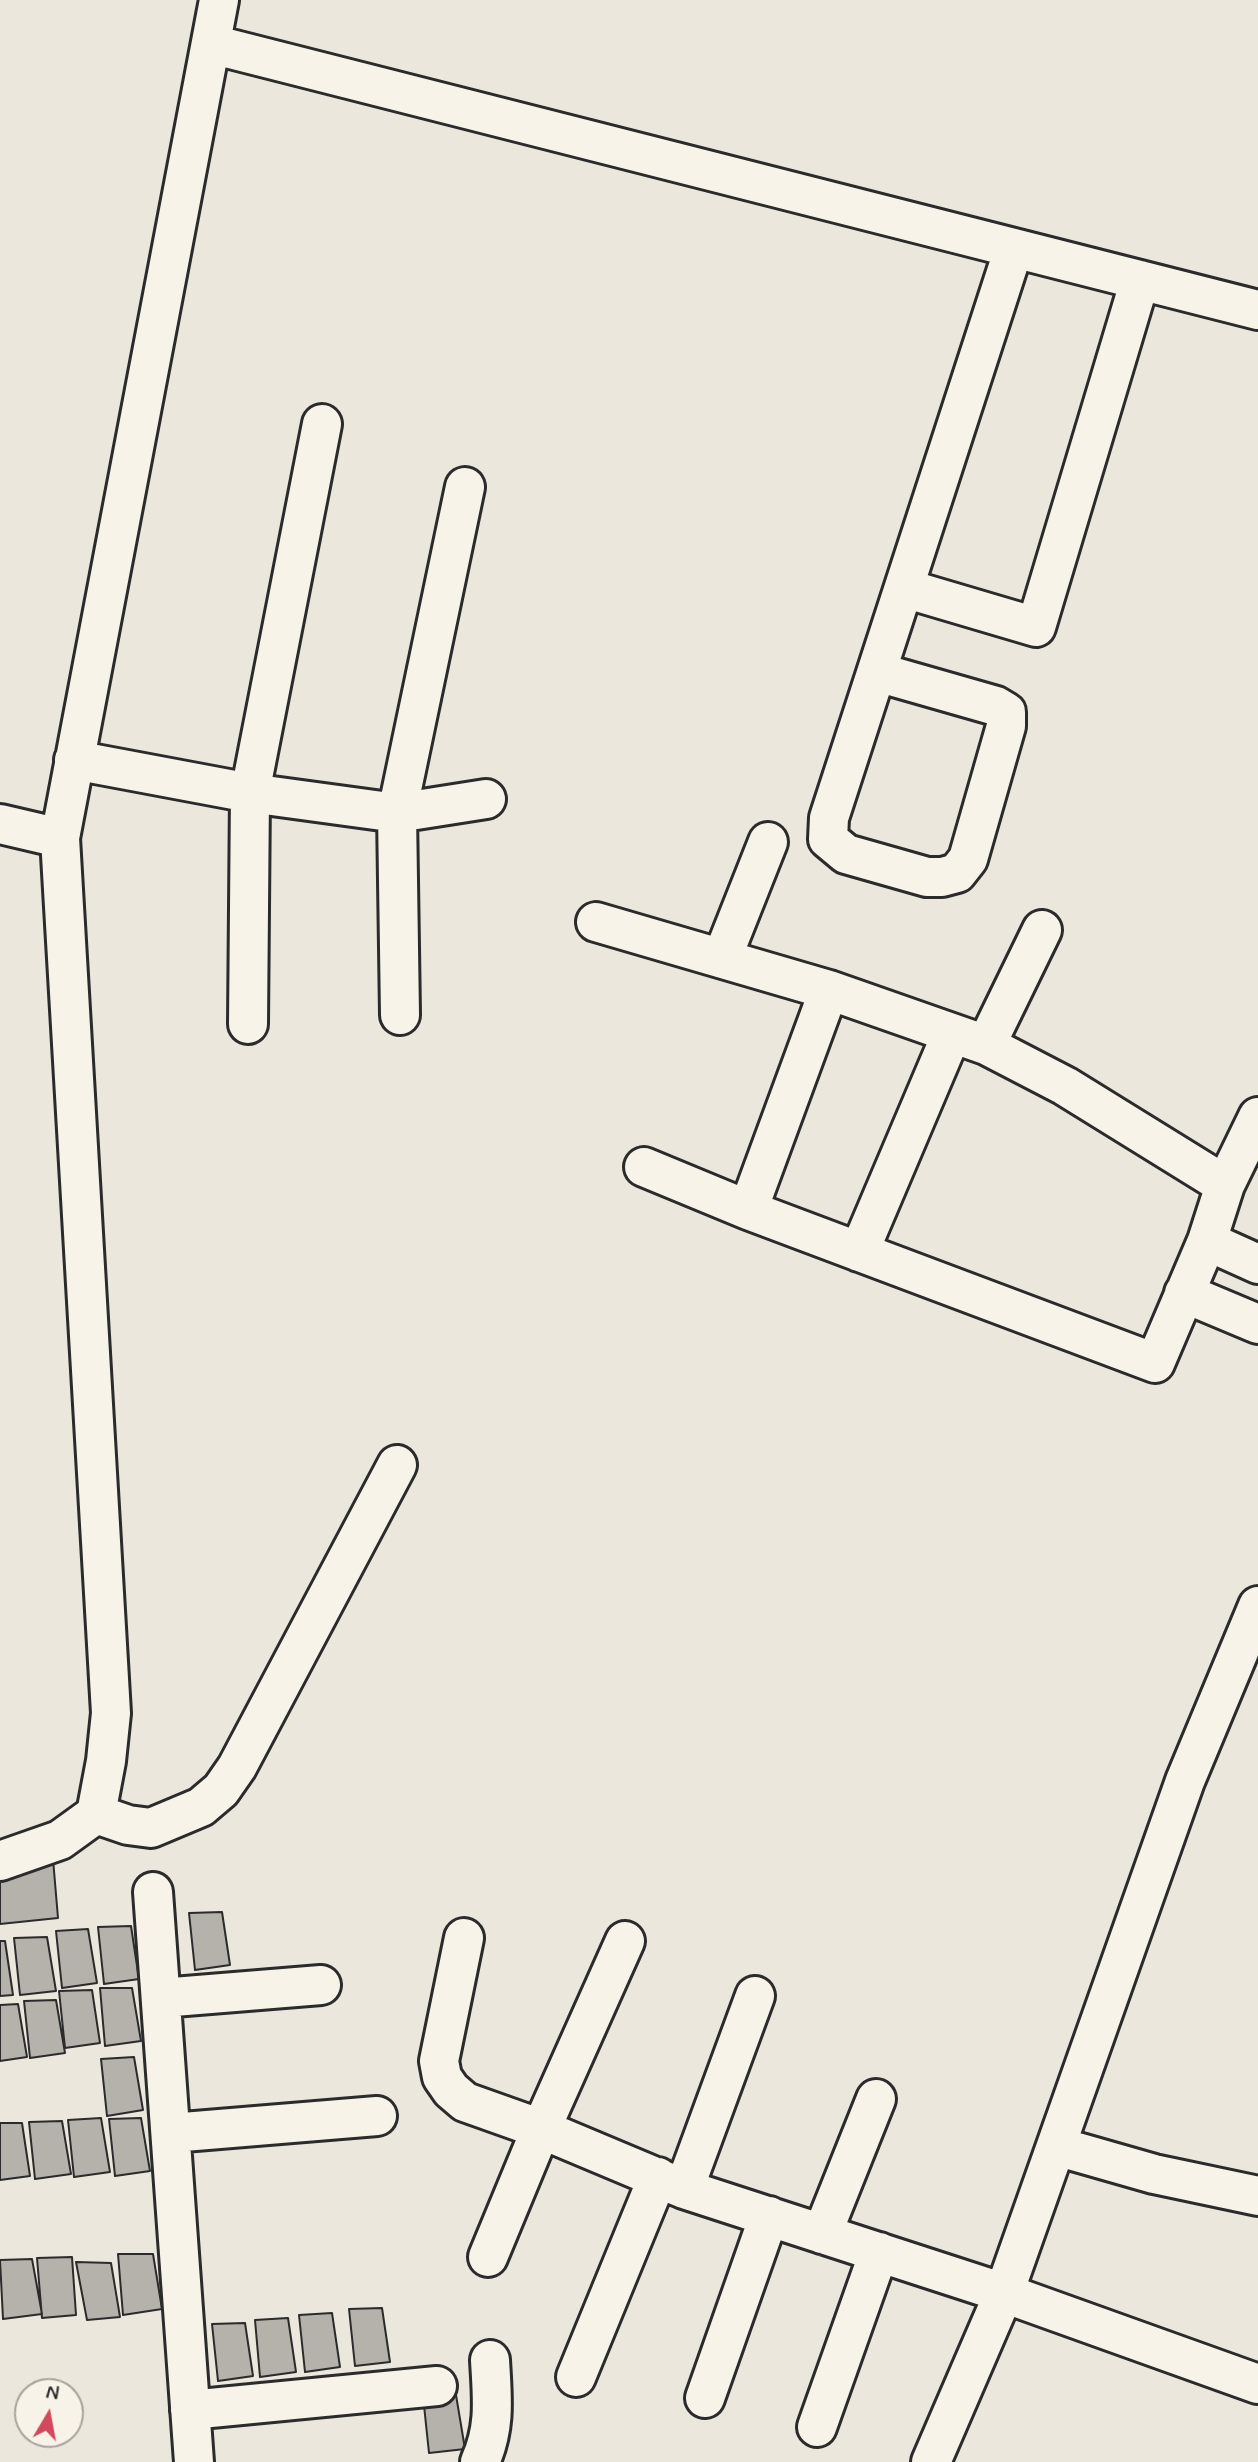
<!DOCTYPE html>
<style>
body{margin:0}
#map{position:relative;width:1258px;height:2462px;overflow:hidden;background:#ebe7dd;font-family:Mynerve,sans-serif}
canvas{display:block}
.north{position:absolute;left:14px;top:2378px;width:70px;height:70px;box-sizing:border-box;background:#f7f3e8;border:2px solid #a5a39c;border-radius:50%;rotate:10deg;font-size:19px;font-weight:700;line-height:28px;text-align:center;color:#2b2b2b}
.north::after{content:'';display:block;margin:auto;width:24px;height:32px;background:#d1495b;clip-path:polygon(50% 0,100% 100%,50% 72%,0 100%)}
</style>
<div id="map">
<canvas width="1258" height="2462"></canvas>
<div class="north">N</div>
</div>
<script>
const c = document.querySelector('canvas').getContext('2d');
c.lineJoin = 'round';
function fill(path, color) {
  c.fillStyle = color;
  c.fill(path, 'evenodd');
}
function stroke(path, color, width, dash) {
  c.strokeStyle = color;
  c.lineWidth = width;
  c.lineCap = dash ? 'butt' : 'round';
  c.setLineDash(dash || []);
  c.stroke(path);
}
const building = new Path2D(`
 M53 1859 58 1918 0 1924V1869Z
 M222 1912 230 1965 195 1970 189 1913Z
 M131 1926 139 1979 104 1984 98 1927Z
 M88 1929 97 1983 62 1988 56 1931Z
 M47 1937 56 1991 20 1995 14 1938Z
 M0 1941H5L13 1995 0 1996Z
 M100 1988H132L141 2041 105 2046Z
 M92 1990 100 2043 65 2048 59 1991Z
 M56 2000 65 2053 30 2058 24 2001Z
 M18 2004 27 2057 0 2061V2005Z
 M134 2057 143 2110 107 2116 101 2059Z
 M101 2118 110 2172 74 2177 68 2120Z
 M141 2118 150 2171 115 2176 109 2119Z
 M62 2121 71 2174 35 2179 29 2122Z
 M0 2123H22L30 2176 0 2180Z
 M118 2254H153L162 2309 123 2315Z
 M72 2257 76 2315 42 2318 37 2258Z
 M32 2259 42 2314 3 2319 0 2260Z
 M76 2262 111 2263 120 2317 87 2320Z
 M382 2308 390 2362 355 2366 349 2309Z
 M332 2313 340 2367 305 2372 299 2315Z
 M288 2318 296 2372 260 2377 255 2320Z
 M245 2323 253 2376 218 2381 212 2324Z
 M456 2395 465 2449 429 2453 423 2396Z`);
fill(building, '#b5b2ab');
stroke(building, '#2b2b2b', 2);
const minor = new Path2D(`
 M211 44 1258 310
 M904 588 1036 627 1140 280
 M877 672 996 706 1006 712V726L968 859 957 873 942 877H927L846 854 828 839 829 818 1014 248
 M74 760 250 793 397 813 486 799
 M0 824 60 838 219 0
 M596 922 829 990 986 1045 1065 1086 1225 1185
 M722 958 768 842
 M829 990 748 1210 1155 1363 1207 1241 1225 1185 1258 1117
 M400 1015 397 813 465 487
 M248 1024 250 793 322 424
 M986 1045 1042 930
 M644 1167 748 1210
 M1207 1241 1258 1264
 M859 1252 952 1033
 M1184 1293 1258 1324
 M96 1814 128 1825 151 1828 201 1807 221 1790 237 1767 397 1465
 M0 1861 60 1840 96 1814 106 1761 111 1713 60 838
 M153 1892 194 2462
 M464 1938 439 2061 442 2077 451 2090 465 2102 541 2129 684 2189 1004 2293 1258 2384
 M161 1998 321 1985
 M171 2133 377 2116
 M1056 2146 1154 2174 1258 2196
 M684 2189 755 1996
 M822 2234 876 2099
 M488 2257 541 2129 625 1941
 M576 2377 658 2177
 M705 2398 769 2216
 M190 2410 437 2386
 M817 2427 879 2252
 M480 2462C496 2427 492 2397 490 2360
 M931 2462 1004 2293 1185 1781 1258 1606`);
stroke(minor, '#2b2b2b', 44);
stroke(minor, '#f7f3e8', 38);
</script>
